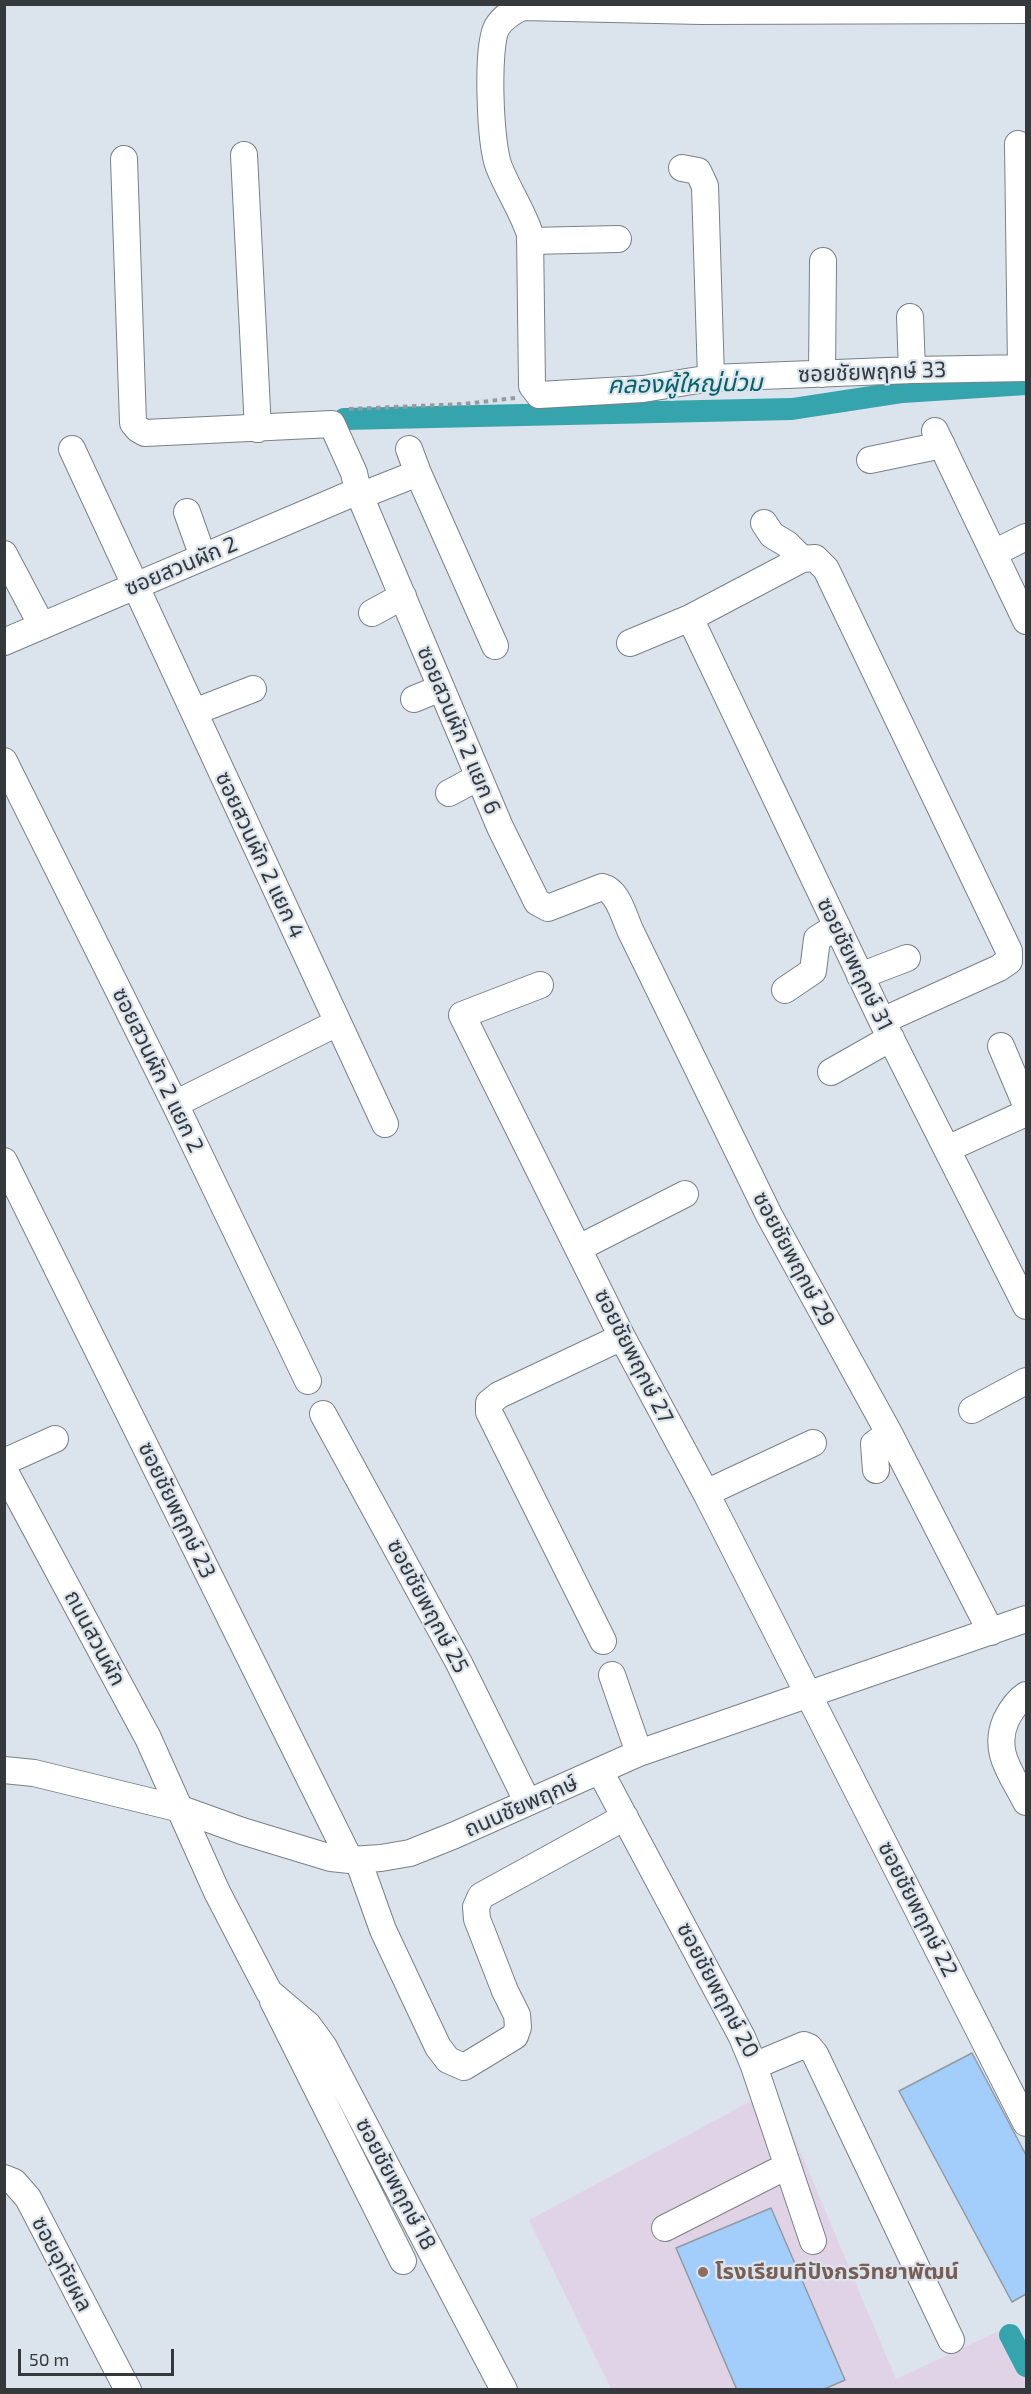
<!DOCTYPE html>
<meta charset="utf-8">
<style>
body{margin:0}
#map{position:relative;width:1031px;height:2394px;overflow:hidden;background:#dbe4ec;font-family:"Exo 2",sans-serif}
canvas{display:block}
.frame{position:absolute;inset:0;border:6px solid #36393c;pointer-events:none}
.scale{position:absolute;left:18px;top:2349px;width:156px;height:27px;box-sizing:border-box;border:3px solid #36393c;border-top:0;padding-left:8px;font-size:18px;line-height:21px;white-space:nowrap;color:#36393c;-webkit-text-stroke:4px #dbe4ec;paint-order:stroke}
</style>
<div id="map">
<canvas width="1031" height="2394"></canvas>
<div class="frame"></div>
<div class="scale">50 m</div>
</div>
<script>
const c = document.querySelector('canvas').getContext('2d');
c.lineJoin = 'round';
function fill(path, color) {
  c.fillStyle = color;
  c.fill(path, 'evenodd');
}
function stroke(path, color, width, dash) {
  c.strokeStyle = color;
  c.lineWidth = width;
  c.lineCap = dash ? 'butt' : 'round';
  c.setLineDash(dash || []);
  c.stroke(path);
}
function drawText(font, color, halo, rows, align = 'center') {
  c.font = font + ' "Exo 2","Noto Sans Thai",sans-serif';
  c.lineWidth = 4.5;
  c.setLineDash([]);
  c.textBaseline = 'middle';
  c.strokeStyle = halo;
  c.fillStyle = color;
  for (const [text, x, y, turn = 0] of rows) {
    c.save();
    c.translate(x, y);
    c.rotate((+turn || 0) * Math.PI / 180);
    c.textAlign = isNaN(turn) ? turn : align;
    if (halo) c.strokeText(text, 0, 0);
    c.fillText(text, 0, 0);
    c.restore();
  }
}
fill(new Path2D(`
 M774 2089 896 2379 1012 2325 1026 2352V2389H611L529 2220Z`), '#e1d3e6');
stroke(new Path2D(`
 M344 419 792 409 903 392 1026 384
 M1010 2335 1026 2366`), '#36a4ac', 22);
const building = new Path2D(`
 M972 2053 1026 2155V2294L1012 2302 899 2091Z
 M771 2208 845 2380 822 2390H737L676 2248Z`);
fill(building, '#a3cefb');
stroke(building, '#9199a1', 1.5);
const minor = new Path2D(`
 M1026 10 701 11 522 7C512 12 503 17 497 27 486 46 490 145 499 167 508 190 522 210 530 234L532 386 539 395 643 389 711 378 912 370 1026 368
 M1018 144 1021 368
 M244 155 258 429
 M124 159 133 423 138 429 145 433 332 424 354 473 358 491 500 827 537 902 548 908 602 887C619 891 624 918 631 932L769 1215 889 1433 991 1632
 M682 168 698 171 705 186 711 378
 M530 241 618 239
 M910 317 912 370
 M822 374 823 261
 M935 431 1026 621
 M72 449 385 1124
 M870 460 942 445
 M418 473 495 646
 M360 496 418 473 409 449
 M187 512 203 557
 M764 523 772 535 787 544 802 559
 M994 553 1026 537
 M4 554 42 626
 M372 613 403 596
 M690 618 882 1021 1026 1306
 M4 642 358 491
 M630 643 690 618 802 559 815 558 826 569 1009 951V961L999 968 882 1021
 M414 699 441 688
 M194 712 253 689
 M4 761 175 1104 308 1381
 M449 793 479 777
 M860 976 907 958
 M540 985 462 1015 622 1337 706 1493 1026 2123
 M785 990 813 971 817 939 837 926
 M1001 1046 1026 1105
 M831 1072 891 1038
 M175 1104 337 1023
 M947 1149 1026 1113
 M4 1161 350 1860
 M579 1248 685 1194
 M972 1410 1026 1381
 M323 1414 459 1663 527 1801
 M4 1462 55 1439
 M4 1470 148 1738 217 1892 269 1992 308 2025 324 2047 504 2390
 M876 1470 874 1444 889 1433
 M706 1493 813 1443
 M603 1641 489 1412V1403L499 1395 622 1337
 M612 1675 639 1753
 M1026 1695C1017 1701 1011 1710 1006 1720 992 1752 1012 1774 1026 1802
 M4 1770 34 1773 181 1809 242 1831 331 1858 350 1860 381 1858 410 1853 455 1835 639 1753 1026 1619
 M600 1771 742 2037 754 2066 804 2045 809 2047 815 2054 951 2340
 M358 1860 383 1930 438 2047 448 2060 464 2067 515 2036 518 2027 517 2015 505 1991 477 1919 476 1907 481 1896 625 1817
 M273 2001 403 2261
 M754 2066 813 2241
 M4 2178 14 2182 28 2198 128 2390
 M665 2228 787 2166`);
stroke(minor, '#798088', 28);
stroke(new Path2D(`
 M349 409 464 404 515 398`), '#949aa0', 4, [4.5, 4.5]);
stroke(minor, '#fff', 26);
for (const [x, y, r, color] of [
 [703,2272,6,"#8d6e63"]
]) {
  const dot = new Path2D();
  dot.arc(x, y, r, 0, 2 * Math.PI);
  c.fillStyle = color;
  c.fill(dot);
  stroke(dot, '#dbe4ec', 2);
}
drawText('22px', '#36393c', '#dbe4ec', [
 ["ซอยชัยพฤกษ์ 33",872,372,-2],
 ["ซอยสวนผัก 2",181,566,-23],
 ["ซอยสวนผัก 2 แยก 6",459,730,67],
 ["ซอยสวนผัก 2 แยก 4",260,855,65],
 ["ซอยชัยพฤกษ์ 31",855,964,64],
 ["ซอยสวนผัก 2 แยก 2",158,1070,64],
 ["ซอยชัยพฤกษ์ 29",794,1259,62],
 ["ซอยชัยพฤกษ์ 27",634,1356,63],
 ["ซอยชัยพฤกษ์ 23",177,1510,64],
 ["ซอยชัยพฤกษ์ 25",428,1606,62],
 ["ถนนสวนผัก",95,1638,62],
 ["ถนนชัยพฤกษ์",521,1806,-24],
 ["ซอยชัยพฤกษ์ 22",918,1909,63],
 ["ซอยชัยพฤกษ์ 20",718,1990,62],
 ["ซอยชัยพฤกษ์ 18",396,2184,62],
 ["ซอยอุทัยผล",62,2264,62]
]);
drawText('bold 22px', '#785e54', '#dbe4ec', [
 ["โรงเรียนทีปังกรวิทยาพัฒน์",715,2272]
], 'left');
drawText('italic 24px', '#016268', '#dbe4ec', [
 ["คลองผู้ใหญ่น่วม",685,384,-1]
]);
</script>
